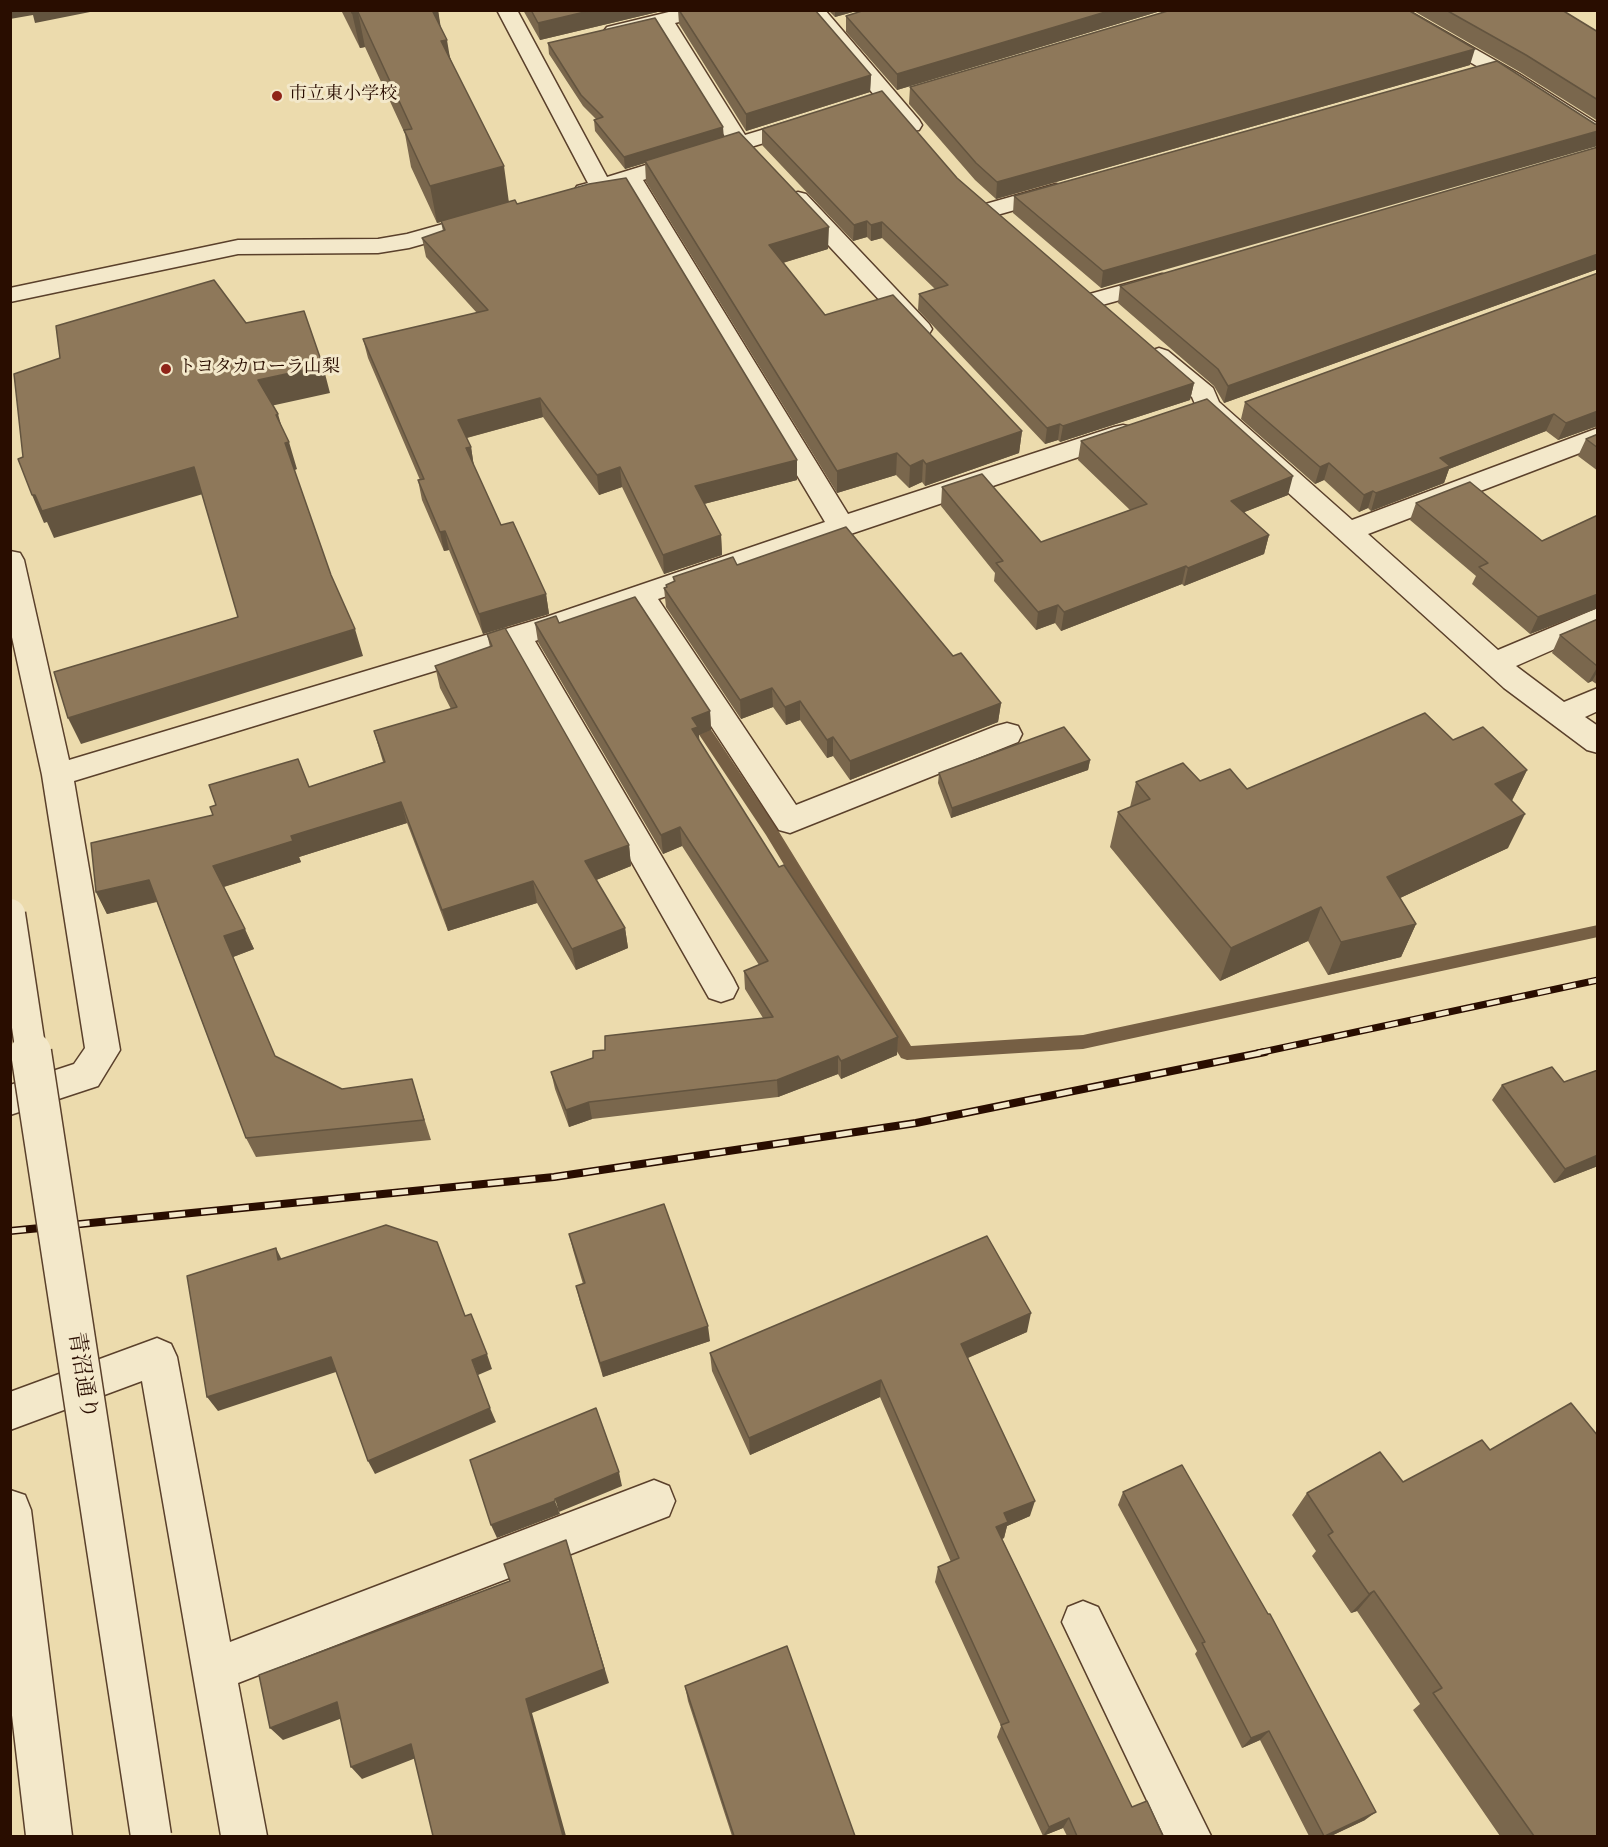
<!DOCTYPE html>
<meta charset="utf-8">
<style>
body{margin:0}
#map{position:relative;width:1608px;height:1847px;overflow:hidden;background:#ecdbad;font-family:"Sorts Mill Goudy",serif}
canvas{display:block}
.frame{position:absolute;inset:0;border:12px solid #290d00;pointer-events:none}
</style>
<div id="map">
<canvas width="1608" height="1847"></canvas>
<div class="frame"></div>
</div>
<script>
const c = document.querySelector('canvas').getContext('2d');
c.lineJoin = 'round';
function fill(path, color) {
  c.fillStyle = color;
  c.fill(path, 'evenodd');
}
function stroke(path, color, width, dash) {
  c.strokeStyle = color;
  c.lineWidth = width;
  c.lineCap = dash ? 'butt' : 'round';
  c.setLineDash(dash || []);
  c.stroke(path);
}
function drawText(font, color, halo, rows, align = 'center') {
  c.font = font + ' "Sorts Mill Goudy","Noto Serif JP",serif';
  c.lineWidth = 6;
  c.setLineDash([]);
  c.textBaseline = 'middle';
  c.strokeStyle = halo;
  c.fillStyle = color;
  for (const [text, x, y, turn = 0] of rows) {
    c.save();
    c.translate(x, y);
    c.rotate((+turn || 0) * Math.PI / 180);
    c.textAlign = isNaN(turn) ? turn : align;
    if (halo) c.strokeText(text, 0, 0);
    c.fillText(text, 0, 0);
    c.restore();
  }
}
fill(new Path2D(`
 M695 712 700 713 776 827 911 1046 1083 1035 1598 925V937L1083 1049 907 1060 901 1058 766 835 690 721 688 717 690 713Z`), '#765f44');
const minor = new Path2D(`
 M497 10H517L607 177 727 140 657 27 614 37 607 35 604 31 607 27 677 10H716L713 14 675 23 745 135 805 117 813 118 816 123 813 128 643 180 848 514 1114 427 1123 425 1132 427 1136 433 1132 439 658 599 796 805 996 726 1007 723 1018 726 1022 734 1018 742 790 833 779 830 634 608 535 641 733 978 738 988 733 998 721 1002 709 998 510 648 74 781 120 1050 98 1086 10 1115V1085L74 1064 85 1048 42 775 10 628V551L20 553 24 560 69 760 546 617 825 522 624 186 585 198 577 196 574 191 577 186 588 183Z
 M804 10H825L919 120 922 125 919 130 911 131 903 130Z
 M1382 10H1407L1519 74 1598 124V140L1590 139 1505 82 1385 14Z
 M1056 184 1064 186 1067 191 1064 196 990 217 982 215 979 210 982 205Z
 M798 192 806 194 929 324 932 329 929 334 920 336 911 334 790 204 787 199 790 194Z
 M472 216 480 218 484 223 480 228 409 248 378 253 238 254 10 302V288L238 240 378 239 407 234Z
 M1162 274 1170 276 1174 281 1170 286 1095 307 1086 305 1083 300 1086 295Z
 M1159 348 1168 351 1213 388 1219 402 1352 520 1598 428V446L1368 534 1498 650 1598 608V630L1516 666 1564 702 1598 688V711L1585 717 1598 726V753L1587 750 1504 688 1210 422 1198 411 1192 397 1150 361 1147 356 1150 351Z
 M157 1338 171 1344 177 1357 230 1642 654 1480 669 1486 675 1501 669 1516 238 1683 267 1836H221L142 1381 10 1430V1392Z
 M10 1490 25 1495 31 1510 72 1836H26L10 1698Z
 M1083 1601 1098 1607 1211 1836H1164L1062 1622 1068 1607Z`);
stroke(minor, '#5a402b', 3);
fill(minor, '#f3e8ca');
const railFar1 = new Path2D(`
 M1258 1053 1598 980`);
const rail = new Path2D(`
 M10 1231 554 1177 916 1123 1265 1052`);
stroke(railFar1, '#290d00', 7);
stroke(rail, '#290d00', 8);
stroke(railFar1, '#f3e8ca', 4.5, [13]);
stroke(rail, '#f3e8ca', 5, [16]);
const minorBridgeFar1 = new Path2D(`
 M10 914 31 1053`);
const minorBridge = new Path2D(`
 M31 1052 151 1836`);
stroke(minorBridgeFar1, '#5a402b', 33, []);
stroke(minorBridge, '#5a402b', 43, []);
stroke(minorBridgeFar1, '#f3e8ca', 30);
stroke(minorBridge, '#f3e8ca', 40);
fill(new Path2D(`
 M341 10H438L440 27 451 60 509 202 517 204 797 460V480L704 504 721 535 722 555 664 574 622 487 599 495 543 417 467 438 471 447 474 467 501 525 546 594 549 614 483 634 449 550 444 551 422 500 418 480H420L368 358 363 339 477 313 426 257 422 238 443 231 441 222 437 223 411 167 405 134 365 47 360 48Z
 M523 10H666L540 40Z
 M678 10H815L871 75 870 92 746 131 679 24Z
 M828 10H860L835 17Z
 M1164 10 897 90 846 32V16Z
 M1412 10H1562L1598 32V121L1520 72Z
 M548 43 723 137 828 249 783 263 825 315 1022 431 1019 453 925 486 922 482 909 488 896 475 837 493 646 182 645 163 625 169 595 131 594 120 596 119 583 106 549 54Z
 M1470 65 996 199 975 180 909 104 910 87Z
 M1595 124 1101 288 1013 213 1014 196Z
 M762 129 957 178 1194 383 1190 400 1060 442 1058 440 1045 444 918 310 919 294 935 289 882 238 871 241 867 237 853 241 762 145Z
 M1598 147V269L1224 403 1214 386 1118 303 1120 286Z
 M1598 273V426L1558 440 1546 431 1449 469 1444 483 1371 511 1368 508 1359 512 1324 480 1315 484 1241 419 1245 402Z
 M1598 434V471L1578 456 1586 439Z
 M1081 441 1288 495 1244 512 1269 535 1264 554 1184 586 1182 584 1061 631 1055 623 1036 630 994 581 995 573 941 506 942 487 1041 542 1130 510 1078 460Z
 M1416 503 1542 541 1598 515V608L1530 634 1472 584 1476 576 1410 520Z
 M737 565 953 656 1001 703 998 722 850 780 833 756 827 758 800 720 786 725 773 707 741 719 666 607 664 588 666 587V585L674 582 673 577Z
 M1598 619V685L1592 681 1588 683 1552 653 1560 635Z
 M535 623H559L710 711 711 730 699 735V740L779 867 898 1037 897 1055 841 1079 838 1074 778 1097 592 1119 569 1127 555 1089 551 1072 593 1058 605 1050 763 1018 745 989 744 971 759 965 682 846 663 854 538 642Z
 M487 634 629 845 631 866 596 880 625 928 628 948 576 970 537 903 448 931 407 823 299 857 301 862 224 887 254 949 233 957 275 1056 342 1089 418 1099 431 1140 256 1157 246 1138 157 902 107 914 96 892 213 815 309 787 383 762 374 731 451 709 440 688 435 666 490 647Z
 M1453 740 1527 770 1512 801 1508 848 1400 898 1416 924 1401 957 1328 975 1308 941 1220 981 1110 847 1118 812 1130 807 1136 782 1247 789Z
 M1090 760 1088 770 951 818 938 783 939 773Z
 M1598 1070V1166L1554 1183 1492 1100 1502 1085 1564 1082Z
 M569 1234 710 1341 603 1377 580 1302 576 1286 583 1284 573 1250Z
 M1027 1332 968 1358 1030 1516 1007 1526 1004 1538 1002 1539 1132 1807 1163 1836H1067L1063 1828 1043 1836 997 1737 1001 1726 935 1582 938 1567 951 1562 880 1397 750 1455 712 1371 710 1353Z
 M1123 1492 1365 1820 1331 1836H1309L1260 1740 1242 1748 1195 1654 1197 1651 1118 1505Z
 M1307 1493 1598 1836H1500L1413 1710 1420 1704 1357 1611 1351 1613 1312 1556 1316 1551 1292 1515Z
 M685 1686 855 1836H732L688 1701Z`), '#7a674d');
fill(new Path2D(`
 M10 10H100L35 23 33 15 10 19Z
 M432 10H438L443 41 447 40 453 76 447 77Z
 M593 10H666L540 40 538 23Z
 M835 10H860L835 17Z
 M1112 10H1164L897 90V74Z
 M358 12 365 47 360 48 352 13Z
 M1475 49 1470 65 996 199 997 182Z
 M871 75 870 92 746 131V114Z
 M723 127 724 139 645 161V163L625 169 624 157Z
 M1598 131V146L1101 288 1103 271Z
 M504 166 509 203 437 223 430 186Z
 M867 221V237L853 241 854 225Z
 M882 222V238L871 241V225Z
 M829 227 828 249 769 267V245Z
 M1598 254V269L1224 403 1228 386Z
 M323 366 330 393 266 407 258 380Z
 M1194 383 1190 400 1060 442 1063 426Z
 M540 398 543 417 462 439 458 420Z
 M1598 411 1597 426 1558 440 1566 423Z
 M278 414 286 442 276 415Z
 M1554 414 1546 431 1449 469 1444 483 1371 511 1376 493 1440 458Z
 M1060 424 1058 440 1045 444 1047 428Z
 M1022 431 1019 453 925 486 926 464Z
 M289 442 297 469 293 471 285 443Z
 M471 447 474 467 466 448Z
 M897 453 896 475 837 493V471Z
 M797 460V480L696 506 695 486Z
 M923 460 922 482 909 488 910 466Z
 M1329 463 1324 480 1315 484 1320 467Z
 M194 467 203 494 54 538 47 522 44 523 32 495Z
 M620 467 622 487 599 495 597 475Z
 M1293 476 1288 495 1227 519 1231 501Z
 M1373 491 1368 508 1359 512 1364 495Z
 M445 531 449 550 444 551 440 532Z
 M721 535 722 555 664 574 663 555Z
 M1269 535 1264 554 1184 586 1188 568Z
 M1186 566 1182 584 1061 631 1064 612Z
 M546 594 549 614 483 634 479 614Z
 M1598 594V608L1530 634 1538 617Z
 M1058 605 1055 623 1036 630 1038 612Z
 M355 629 363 656 81 744 68 718Z
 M1598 666V671L1592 681 1588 683Z
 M772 688 773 707 741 719 740 700Z
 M800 701V720L786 725 785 707Z
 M1001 703 998 722 850 780V761Z
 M710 711 711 730 699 735 700 746 694 748 692 718Z
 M833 737V756L827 758V740Z
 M1090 760 1088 770 951 818 952 808Z
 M1527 770 1510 804 1495 784Z
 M401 802 407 823 299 857 301 862 223 887 213 866 291 836Z
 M1525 814 1508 848 1372 911 1387 877Z
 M680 827 682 846 663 854 661 835Z
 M629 845 631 866 589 883 585 861Z
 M149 880 159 901 107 914 96 892Z
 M533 881 537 903 448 931 442 910Z
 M1321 907 1308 941 1220 981 1231 948Z
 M1416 924 1401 957 1328 975 1341 942Z
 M625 928 628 948 576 970 572 949Z
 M245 929 254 949 233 957 224 936Z
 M898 1037 897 1055 841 1079V1061Z
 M838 1056V1074L778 1097 777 1080Z
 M589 1102 592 1119 569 1127 566 1110Z
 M1598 1155V1166L1554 1183 1565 1169Z
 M276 1248 284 1264 278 1260Z
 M1031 1313 1027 1332 958 1362 961 1344Z
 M708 1326 710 1341 603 1377 600 1363Z
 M487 1354 492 1369 478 1375 472 1360Z
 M331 1357 339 1371 218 1411 207 1397Z
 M881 1380 880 1397 750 1455 749 1438Z
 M490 1408 496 1422 375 1474 368 1461Z
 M619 1472 622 1486 559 1512 555 1499Z
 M555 1501 560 1514 497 1538 491 1525Z
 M1035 1501 1030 1516 1007 1526 1004 1538 992 1543 996 1527 1004 1513Z
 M566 1540 609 1683 532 1713 566 1836H563L526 1699Z
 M1374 1591 1357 1611 1351 1613 1369 1594Z
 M337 1702 348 1716 283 1740 270 1728Z
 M1269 1731 1260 1740 1242 1748 1251 1738Z
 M411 1744 421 1756 362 1779 351 1767Z
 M1376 1812 1365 1820 1331 1836H1325Z
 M1069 1818 1063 1828 1043 1836 1049 1827Z`), '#63543f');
const building = new Path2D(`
 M351 10H432L447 40 441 41 504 166 430 186 404 130 412 129 358 12 352 13Z
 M531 10H593L538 23Z
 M679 10H815L871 75 746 114Z
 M865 10H1112L897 74 846 16Z
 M1171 10H1408L1475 49 997 182 976 163 910 87Z
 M1446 10H1562L1598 32V100L1526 55Z
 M655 18 723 127 624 157 594 120 603 117 581 95 548 43Z
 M1497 61 1595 124H1598V131L1103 271 1014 196Z
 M882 91 957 178 1194 383 1063 426 1060 424 1047 428 919 294 948 285 882 222 871 225 867 221 854 225 762 129Z
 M739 132 829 227 769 245 825 315 893 295 1022 431 926 464 923 460 910 466 897 453 837 471 645 161Z
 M1598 147V254L1228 386 1218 369 1120 286Z
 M626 178 797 460 695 486 721 535 663 555 620 467 597 475 540 398 458 420 471 447 466 448 501 525 513 522 546 594 479 614 445 531 440 532 418 480 424 479 363 339 488 310 422 238 445 230 441 221 515 200 517 204 589 184Z
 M1598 273V411L1566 423 1554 414 1440 458 1450 466 1376 493 1373 491 1364 495 1329 463 1320 467 1245 402Z
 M214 280 246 323 304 311 323 366 258 380 278 414 276 415 289 442 285 443 331 575 355 629 68 718 54 672 238 617 194 467 42 511 35 495H32L18 459 23 457 14 374 60 358 56 326Z
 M1207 399 1293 476 1231 501 1269 535 1188 568 1186 566 1064 612 1058 605 1038 612 996 563 1003 561 942 487 982 474 1041 542 1147 504 1081 441Z
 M1598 434V448L1586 439Z
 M1470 482 1542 541 1598 515V594L1538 617 1479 567 1488 563 1416 503Z
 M846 527 953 656 961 653 1001 703 850 761 833 737 827 740 800 701 785 707 772 688 740 700 664 588 667 587 666 585 675 581 673 577 733 557 737 565Z
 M635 597 710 711 692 718 698 727 692 729 779 867 784 865 898 1037 841 1061 838 1056 777 1080 589 1102 566 1110 551 1072 593 1058V1051L605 1050V1036L773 1017 744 971 768 961 680 827 661 835 535 623 556 616 559 623Z
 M1598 619V666H1597L1560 635Z
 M505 628 629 845 585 861 625 928 572 949 533 881 442 910 401 802 291 836 293 841 213 866 245 929 224 936 275 1056 342 1089 412 1079 424 1120 246 1138 149 880 96 892 91 843 213 815 210 807 216 805 209 785 298 759 309 787 385 762 374 731 457 707 435 666 492 646 487 634Z
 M1425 713 1453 740 1483 727 1527 770 1495 784 1525 814 1387 877 1416 924 1341 942 1321 907 1231 948 1118 812 1150 799 1136 782 1183 763 1200 781 1230 769 1247 789Z
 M1064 727 1090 760 952 808 939 773Z
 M1552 1067 1564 1082 1598 1070V1155L1565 1169 1502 1085Z
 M664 1204 708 1326 600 1363 576 1286 585 1283 569 1234Z
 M386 1225 437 1242 465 1316 471 1314 487 1354 472 1360 490 1408 368 1461 331 1357 207 1397 187 1276 276 1248 278 1260Z
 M987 1236 1031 1313 961 1344 1035 1501 1004 1513 1008 1522 996 1527 1132 1807 1147 1801 1163 1836H1077L1069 1818 1049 1827 1001 1725 1009 1722 938 1567 959 1558 881 1380 749 1438 710 1353Z
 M1571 1403 1598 1436V1836H1534L1433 1693 1442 1688 1374 1591 1369 1594 1328 1535 1333 1532 1307 1493 1380 1452 1403 1482 1482 1440 1490 1450Z
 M596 1408 619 1472 555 1499V1501L491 1525 470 1460Z
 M1182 1465 1268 1614H1270L1376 1812 1325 1836H1324L1269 1731 1251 1738 1202 1643 1205 1642 1123 1492Z
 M566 1540 604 1669 526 1699 563 1836H433L411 1744 351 1767 337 1702 270 1728 259 1675 510 1581 504 1564Z
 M787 1646 855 1836H734L685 1686Z`);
fill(building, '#8e785a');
stroke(building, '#63543f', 1.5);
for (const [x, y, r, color] of [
 [277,96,6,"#8f2418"],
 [166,369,6,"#8f2418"]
]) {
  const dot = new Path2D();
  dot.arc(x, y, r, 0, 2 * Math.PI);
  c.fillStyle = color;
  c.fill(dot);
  stroke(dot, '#f3e8ca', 2);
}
drawText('18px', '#290d00', '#f3e8ca', [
 ["市立東小学校",289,96],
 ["トヨタカローラ山梨",178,369]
], 'left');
drawText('22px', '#290d00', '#f3e8ca', [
 ["青沼通り",80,1376,81]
]);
</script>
